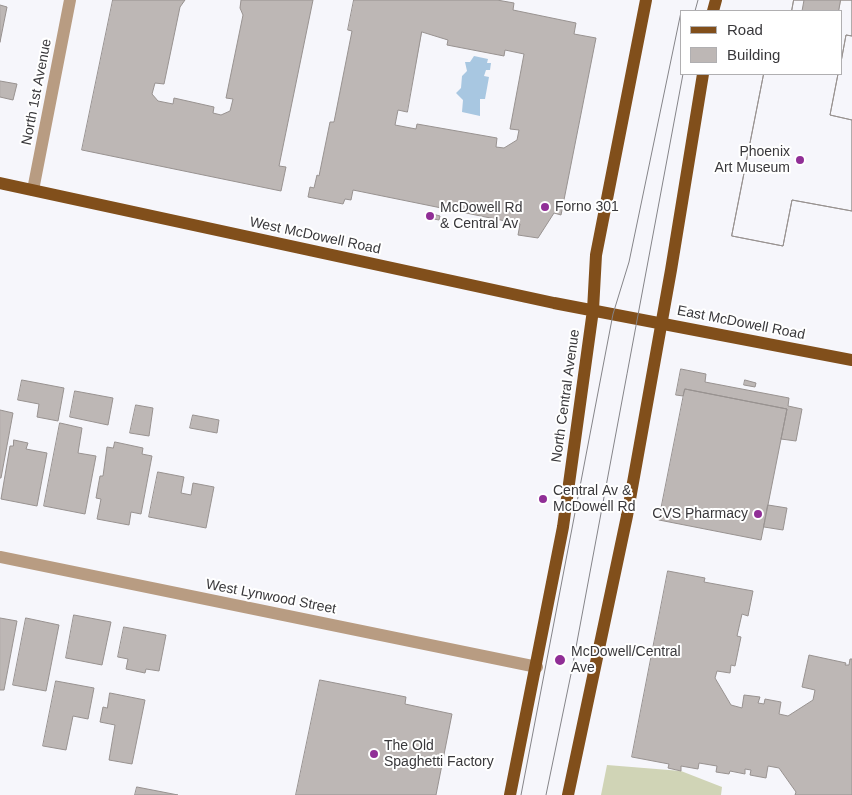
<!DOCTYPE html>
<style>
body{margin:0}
#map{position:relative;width:852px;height:795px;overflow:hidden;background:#f6f6fb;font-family:Arial,sans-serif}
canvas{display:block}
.legend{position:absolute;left:680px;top:10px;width:162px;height:65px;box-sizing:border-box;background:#fff;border:1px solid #b0afb1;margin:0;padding:6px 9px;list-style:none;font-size:15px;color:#39383b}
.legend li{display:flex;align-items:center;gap:10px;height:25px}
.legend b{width:25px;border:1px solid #b0afb1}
</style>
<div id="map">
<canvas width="852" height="795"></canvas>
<ul class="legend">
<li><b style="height:6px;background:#814f1b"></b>Road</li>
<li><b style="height:14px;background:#bdb7b5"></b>Building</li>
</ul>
</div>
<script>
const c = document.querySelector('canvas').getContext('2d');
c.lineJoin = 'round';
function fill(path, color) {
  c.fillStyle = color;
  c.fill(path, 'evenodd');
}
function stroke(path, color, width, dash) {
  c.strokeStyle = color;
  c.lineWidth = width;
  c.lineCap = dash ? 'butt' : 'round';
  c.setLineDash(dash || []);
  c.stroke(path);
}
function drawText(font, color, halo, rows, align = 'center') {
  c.font = font + ' Arial,sans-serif';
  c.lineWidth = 4;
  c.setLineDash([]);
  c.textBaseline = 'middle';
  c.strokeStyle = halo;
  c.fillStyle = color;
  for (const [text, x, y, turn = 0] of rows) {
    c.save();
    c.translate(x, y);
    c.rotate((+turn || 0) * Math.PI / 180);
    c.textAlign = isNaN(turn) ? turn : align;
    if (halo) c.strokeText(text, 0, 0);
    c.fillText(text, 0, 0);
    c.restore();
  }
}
fill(new Path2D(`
 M607 765 681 771 722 787 721 795H601Z`), '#d0d4b6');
fill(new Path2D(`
 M474 56 488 59 487 63H491L490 70H486L484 76 489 77 485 99H480V116L462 112 463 100 456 93 461 88 462 76 467 71 465 62H470Z`), '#a8c7e1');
const building = new Path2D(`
 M113 0H185L180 7 164 84 155 83 152 94 158 101 173 104 174 98 214 107 213 113 221 115 230 111 233 99 226 98 243 15 240 8 241 0H313L279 166 286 167 281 191 82 150Z
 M354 0H497L514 3 513 10 576 23 574 34 596 38 561 215 554 213 538 238 518 235 520 224 353 190 351 200 345 199 343 204 308 197 310 187 314 188 317 175 319 176 330 122H334L352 31 348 30ZM422 32 448 40 447 45 504 56 505 50 524 54 510 129 519 130 517 140 504 148 496 147 497 138 417 124 416 129 395 125 398 110 407 112Z
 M794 0H804L802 11H792Z
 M794 0H852V36L846 35 841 62V11H792Z
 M841 0H852V36L846 35 841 62V11H839Z
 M0 5 7 7 0 42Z
 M764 74H838L830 115 852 120V211L792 200 783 246 732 236Z
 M764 74H838L830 115 852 120V211L792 200 783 246 732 236Z
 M0 81 17 84 13 100 0 97Z
 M429 213 440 216 439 220 428 218Z
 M681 369 706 374 705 382 789 398 788 406 802 409 796 441 781 439 787 409 685 389 683 396 676 395Z
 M22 380 64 388 58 421 37 417 39 404 18 400Z
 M745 380 756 383 755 387 744 385Z
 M685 389 787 409 761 540 659 520Z
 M75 391 113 398 108 425 70 417Z
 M136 405 153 408 149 436 130 433Z
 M0 410 13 413 1 478H0Z
 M193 415 219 420 217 433 190 428Z
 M60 423 82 428 78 453 96 456 85 514 44 506Z
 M14 440 28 443 26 449 47 453 37 506 1 499 10 446H13Z
 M115 442 143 448 142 454 152 456 141 514 131 512 129 525 97 519 101 499 96 498 100 476H103L107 447 113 448Z
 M158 472 184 477 181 493 191 495 193 483 214 487 206 528 149 517Z
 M768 505 787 508 783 530 764 527Z
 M668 571 705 578 704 582 753 591 748 616 742 614 737 636 741 637 735 666 731 665 730 673 717 671 715 678 731 705 742 708 744 695 760 697 758 703 764 704 765 699 781 702 779 714 788 716 813 700 815 690 802 687 809 655 846 663 845 665H849L850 659H852V795H795L796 792 779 768 768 766 766 778 750 775 751 770 745 769V774L730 771 729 774 716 772 717 766 699 763 698 769 681 766V771L668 768 669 764 632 757Z
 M74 615 111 622 102 665 66 658Z
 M0 618 17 621 4 690H0Z
 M26 618 59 625 46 691 13 685Z
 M124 627 166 635 159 671 146 669 145 673 126 669 128 659 118 657Z
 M320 680 406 697 405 704 452 714 436 795H296Z
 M56 681 94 688 88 719 73 716 66 750 43 746Z
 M110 693 145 700 132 764 109 760 115 725 100 722 103 707 107 708Z
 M137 787 178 795H135Z`);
fill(building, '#bdb7b5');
stroke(building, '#989290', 1);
stroke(new Path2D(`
 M33 190 70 0
 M0 557 537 667`), '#b89c82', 12);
stroke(new Path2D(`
 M713 11 716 0
 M0 183 554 303 852 360
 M510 795 563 527 593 310 596 255 646 0
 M568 795 627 516 671 270 703 74`), '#814f1b', 12);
stroke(new Path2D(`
 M695 11 698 0
 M521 795 613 314 629 262 681 12
 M546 795 571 674 683 74`), '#858488', 1);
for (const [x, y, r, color] of [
 [800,160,5,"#902e96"],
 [545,207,5,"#902e96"],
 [430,216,5,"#902e96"],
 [543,499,5,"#902e96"],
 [758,514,5,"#902e96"],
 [560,660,6,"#902e96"],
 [374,754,5,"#902e96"]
]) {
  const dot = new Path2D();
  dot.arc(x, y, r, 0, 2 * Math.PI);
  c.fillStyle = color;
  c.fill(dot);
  stroke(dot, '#fff', 2);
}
drawText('14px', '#39383b', '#fff', [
 ["North 1st Avenue",37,92,-79],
 ["West McDowell Road",315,236,12],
 ["East McDowell Road",741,323,11],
 ["North Central Avenue",566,396,-82],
 ["West Lynwood Street",271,597,11]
]);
drawText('14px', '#39383b', '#fff', [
 ["Phoenix",790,152,"right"],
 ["Art Museum",790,168,"right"],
 ["Forno 301",555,207],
 ["McDowell Rd",440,208],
 ["& Central Av",440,224],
 ["Central Av &",553,491],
 ["McDowell Rd",553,507],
 ["CVS Pharmacy",748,514,"right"],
 ["McDowell/Central",571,652],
 ["Ave",571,668],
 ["The Old",384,746],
 ["Spaghetti Factory",384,762]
], 'left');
</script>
